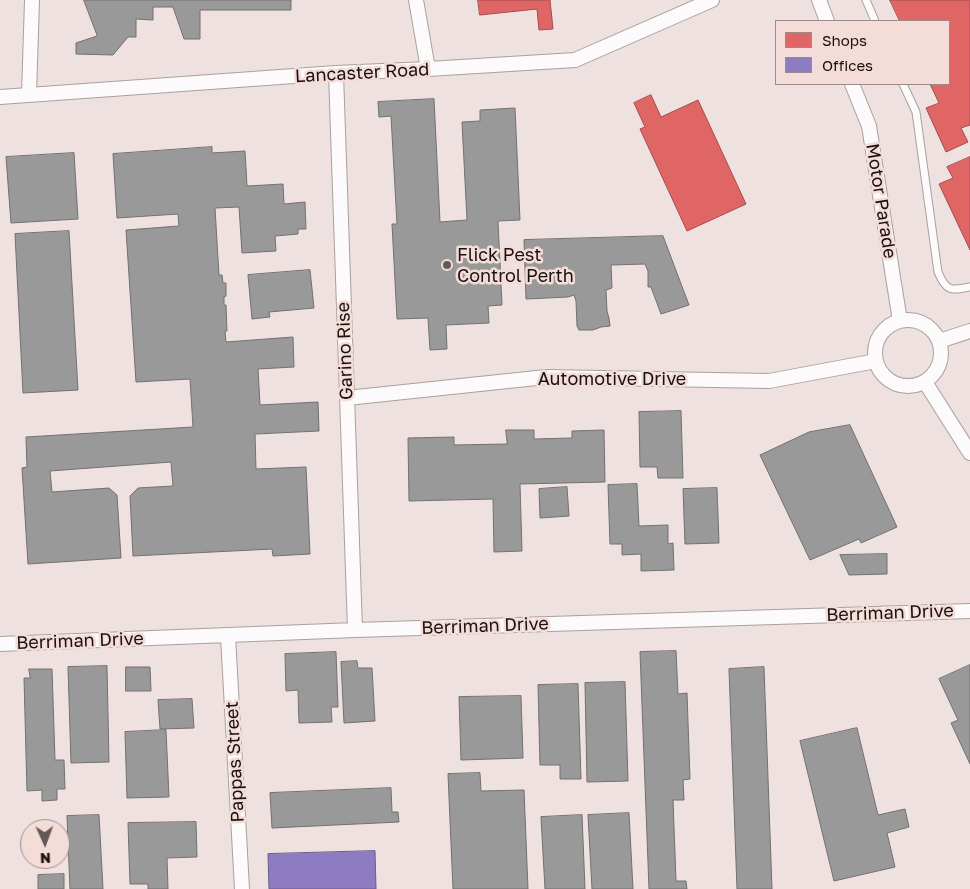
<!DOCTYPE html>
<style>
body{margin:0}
#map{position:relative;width:970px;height:889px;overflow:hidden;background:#eee1df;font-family:"Golos Text",sans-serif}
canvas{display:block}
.legend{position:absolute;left:775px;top:20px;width:175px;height:65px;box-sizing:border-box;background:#f4ddd9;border:1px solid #9c8b89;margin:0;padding:6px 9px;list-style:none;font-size:15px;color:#181110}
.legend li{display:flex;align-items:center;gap:10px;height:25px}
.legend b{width:25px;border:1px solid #9c8b89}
.north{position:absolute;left:20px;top:819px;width:50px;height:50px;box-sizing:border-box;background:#f4ddd9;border:1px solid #9c8b89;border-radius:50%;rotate:178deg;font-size:14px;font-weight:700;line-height:20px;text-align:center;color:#181110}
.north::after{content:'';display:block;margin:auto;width:18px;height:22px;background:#635a58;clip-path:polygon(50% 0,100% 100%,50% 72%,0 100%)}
</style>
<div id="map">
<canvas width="970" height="889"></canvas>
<ul class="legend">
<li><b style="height:14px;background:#e06666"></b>Shops</li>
<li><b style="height:14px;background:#8e7cc3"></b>Offices</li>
</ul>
<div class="north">N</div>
</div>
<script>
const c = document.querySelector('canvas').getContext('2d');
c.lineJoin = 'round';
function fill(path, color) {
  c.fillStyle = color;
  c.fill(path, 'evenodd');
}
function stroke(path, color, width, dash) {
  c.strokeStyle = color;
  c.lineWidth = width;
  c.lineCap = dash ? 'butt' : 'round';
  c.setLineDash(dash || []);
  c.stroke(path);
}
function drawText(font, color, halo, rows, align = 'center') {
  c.font = font + ' "Golos Text",sans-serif';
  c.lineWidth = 5;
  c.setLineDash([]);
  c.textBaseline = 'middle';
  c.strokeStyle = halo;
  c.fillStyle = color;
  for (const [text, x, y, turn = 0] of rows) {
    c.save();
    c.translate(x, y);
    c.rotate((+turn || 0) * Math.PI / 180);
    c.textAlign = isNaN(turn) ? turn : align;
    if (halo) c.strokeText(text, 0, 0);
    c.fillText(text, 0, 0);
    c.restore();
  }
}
const shops = new Path2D(`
 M478 0H550L553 29 539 30 537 9 480 15Z
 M890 0H970V125L961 128 968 142 946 152 926 108 939 103 930 84H949V21H900Z
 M651 95 661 117 698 100 746 204 687 231 640 129 645 127 634 103Z
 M970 157V250L939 184 953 178 947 167Z`);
fill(shops, '#e06666');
stroke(shops, '#a44c4c', 1);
const offices = new Path2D(`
 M375 851 376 889H269L268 854Z`);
fill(offices, '#8e7cc3');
stroke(offices, '#6b5c8d', 1);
const industry = new Path2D(`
 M84 0H291V10H200V39H184L173 7H153V20L136 19V37H128L113 55 76 54V43L97 36Z
 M434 99 440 222 467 220 462 122 480 121V110L515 108 520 220 498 221 502 305 488 306 489 323 446 325 447 349 430 350 428 318 397 319 392 224H397L391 116 379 117 378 102Z
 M212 147V153L245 151 247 186 283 184 284 204 305 202 306 229H298V234L275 236 276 251 242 253 239 207 215 208 219 275H222L223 283H226V296L224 297V305H226L227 331H225L226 342 293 337 294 367 258 369 260 405 318 402 319 431 255 434 256 469 306 467 310 554 273 556 272 549 133 556 130 496 138 488 173 486 171 462 50 471 52 492 109 488 117 495 121 558 28 564 22 468 27 467 26 437 193 427 190 379 136 382 126 230 179 226 178 214 117 218 113 154Z
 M74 153 78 219 11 223 6 157Z
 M69 231 78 390 23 393 15 234Z
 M663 236 689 305 661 314 651 287H648V271L645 264 611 265 612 288 606 290 607 311 609 318 610 326 601 327 593 330H579L577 326 576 301 574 295 568 297 526 299 524 240Z
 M310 270 314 308 269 312 270 317 252 319 248 275Z
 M681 411 683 478H658L657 467H640L639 412Z
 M850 425 897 527 861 543 859 539 810 560 760 455 809 432Z
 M506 430H534V439L572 438V431L604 430 605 482 520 484 522 551 494 552 493 499 409 501 408 438 454 437V445L507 444Z
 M637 484 639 526 668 525V544L673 543 674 570 641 571V554L622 555V544H610L608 485Z
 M567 487 569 516 540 518 539 489Z
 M717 488 719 543 685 544 683 489Z
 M887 554V574L849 575 840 555Z
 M676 651 678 694 687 693 690 779 683 780 684 800H673L676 881H686L687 889H649L640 652Z
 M336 652 338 707H331L332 722 299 723 298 690 286 691 285 654Z
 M357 661 358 668H372L375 721 344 723 341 662Z
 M970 665V764L951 723 958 720 939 679Z
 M107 666 109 762 71 763 68 667Z
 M126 667H150L151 691H126Z
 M764 667 772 889H737L729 669Z
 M29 669H52L55 760H64L65 789H57V800L42 801V790L27 791 24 678H30Z
 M625 682 628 781 587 782 585 683Z
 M578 684 581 779H560V765H540L538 685Z
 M521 696 523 758 461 760 459 697Z
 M192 699 194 728 160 729 158 700Z
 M857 728 878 815 905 809 909 827 887 833 895 867 834 881 800 741Z
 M166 730 169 797 127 798 125 732Z
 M480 773 481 791 524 790 528 889H453L448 774Z
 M391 788 392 812H398L399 822 272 828 270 793Z
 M629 813 633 889H592L588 815Z
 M99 815 103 889H70L67 816Z
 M582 815 585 889H545L541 817Z
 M196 822 197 857 167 858 168 889H148V884H130L128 823Z
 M64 874V889H38V875Z`);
fill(industry, '#999');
stroke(industry, '#727070', 1);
const service = new Path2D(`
 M866 0 875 21
 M903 84 916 112 938 272C946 291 950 291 970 287`);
const minor = new Path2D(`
 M416 0 428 69
 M819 0 827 21
 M336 73 355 630
 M852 84 869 126 900 321
 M29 95 32 0
 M0 97 336 73 428 69 575 60 712 0
 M875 353a33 33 0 1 1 66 0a33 33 0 1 1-66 0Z
 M939 341 970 331
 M925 382 970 453
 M347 398 546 377 769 381 876 361
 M228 636 242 889
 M0 644 355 630 970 611`);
stroke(service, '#a9a09e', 9);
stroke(minor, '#a9a09e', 16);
stroke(service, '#fcfafa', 7);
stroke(minor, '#fcfafa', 14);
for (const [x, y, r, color] of [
 [447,265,5,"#635a58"]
]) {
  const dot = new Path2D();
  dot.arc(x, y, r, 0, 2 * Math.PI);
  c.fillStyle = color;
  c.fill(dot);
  stroke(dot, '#f4ddd9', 2);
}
drawText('18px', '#181110', '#f4ddd9', [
 ["Lancaster Road",362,73,-3],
 ["Motor Parade",881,201,81],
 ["Garino Rise",345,351,-92],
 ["Automotive Drive",612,379],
 ["Berriman Drive",890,613,-2],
 ["Berriman Drive",485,626,-2],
 ["Berriman Drive",80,641,-2],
 ["Pappas Street",235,762,-93]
]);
drawText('18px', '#181110', '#f4ddd9', [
 ["Flick Pest",457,255],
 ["Control Perth",457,276]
], 'left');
</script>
